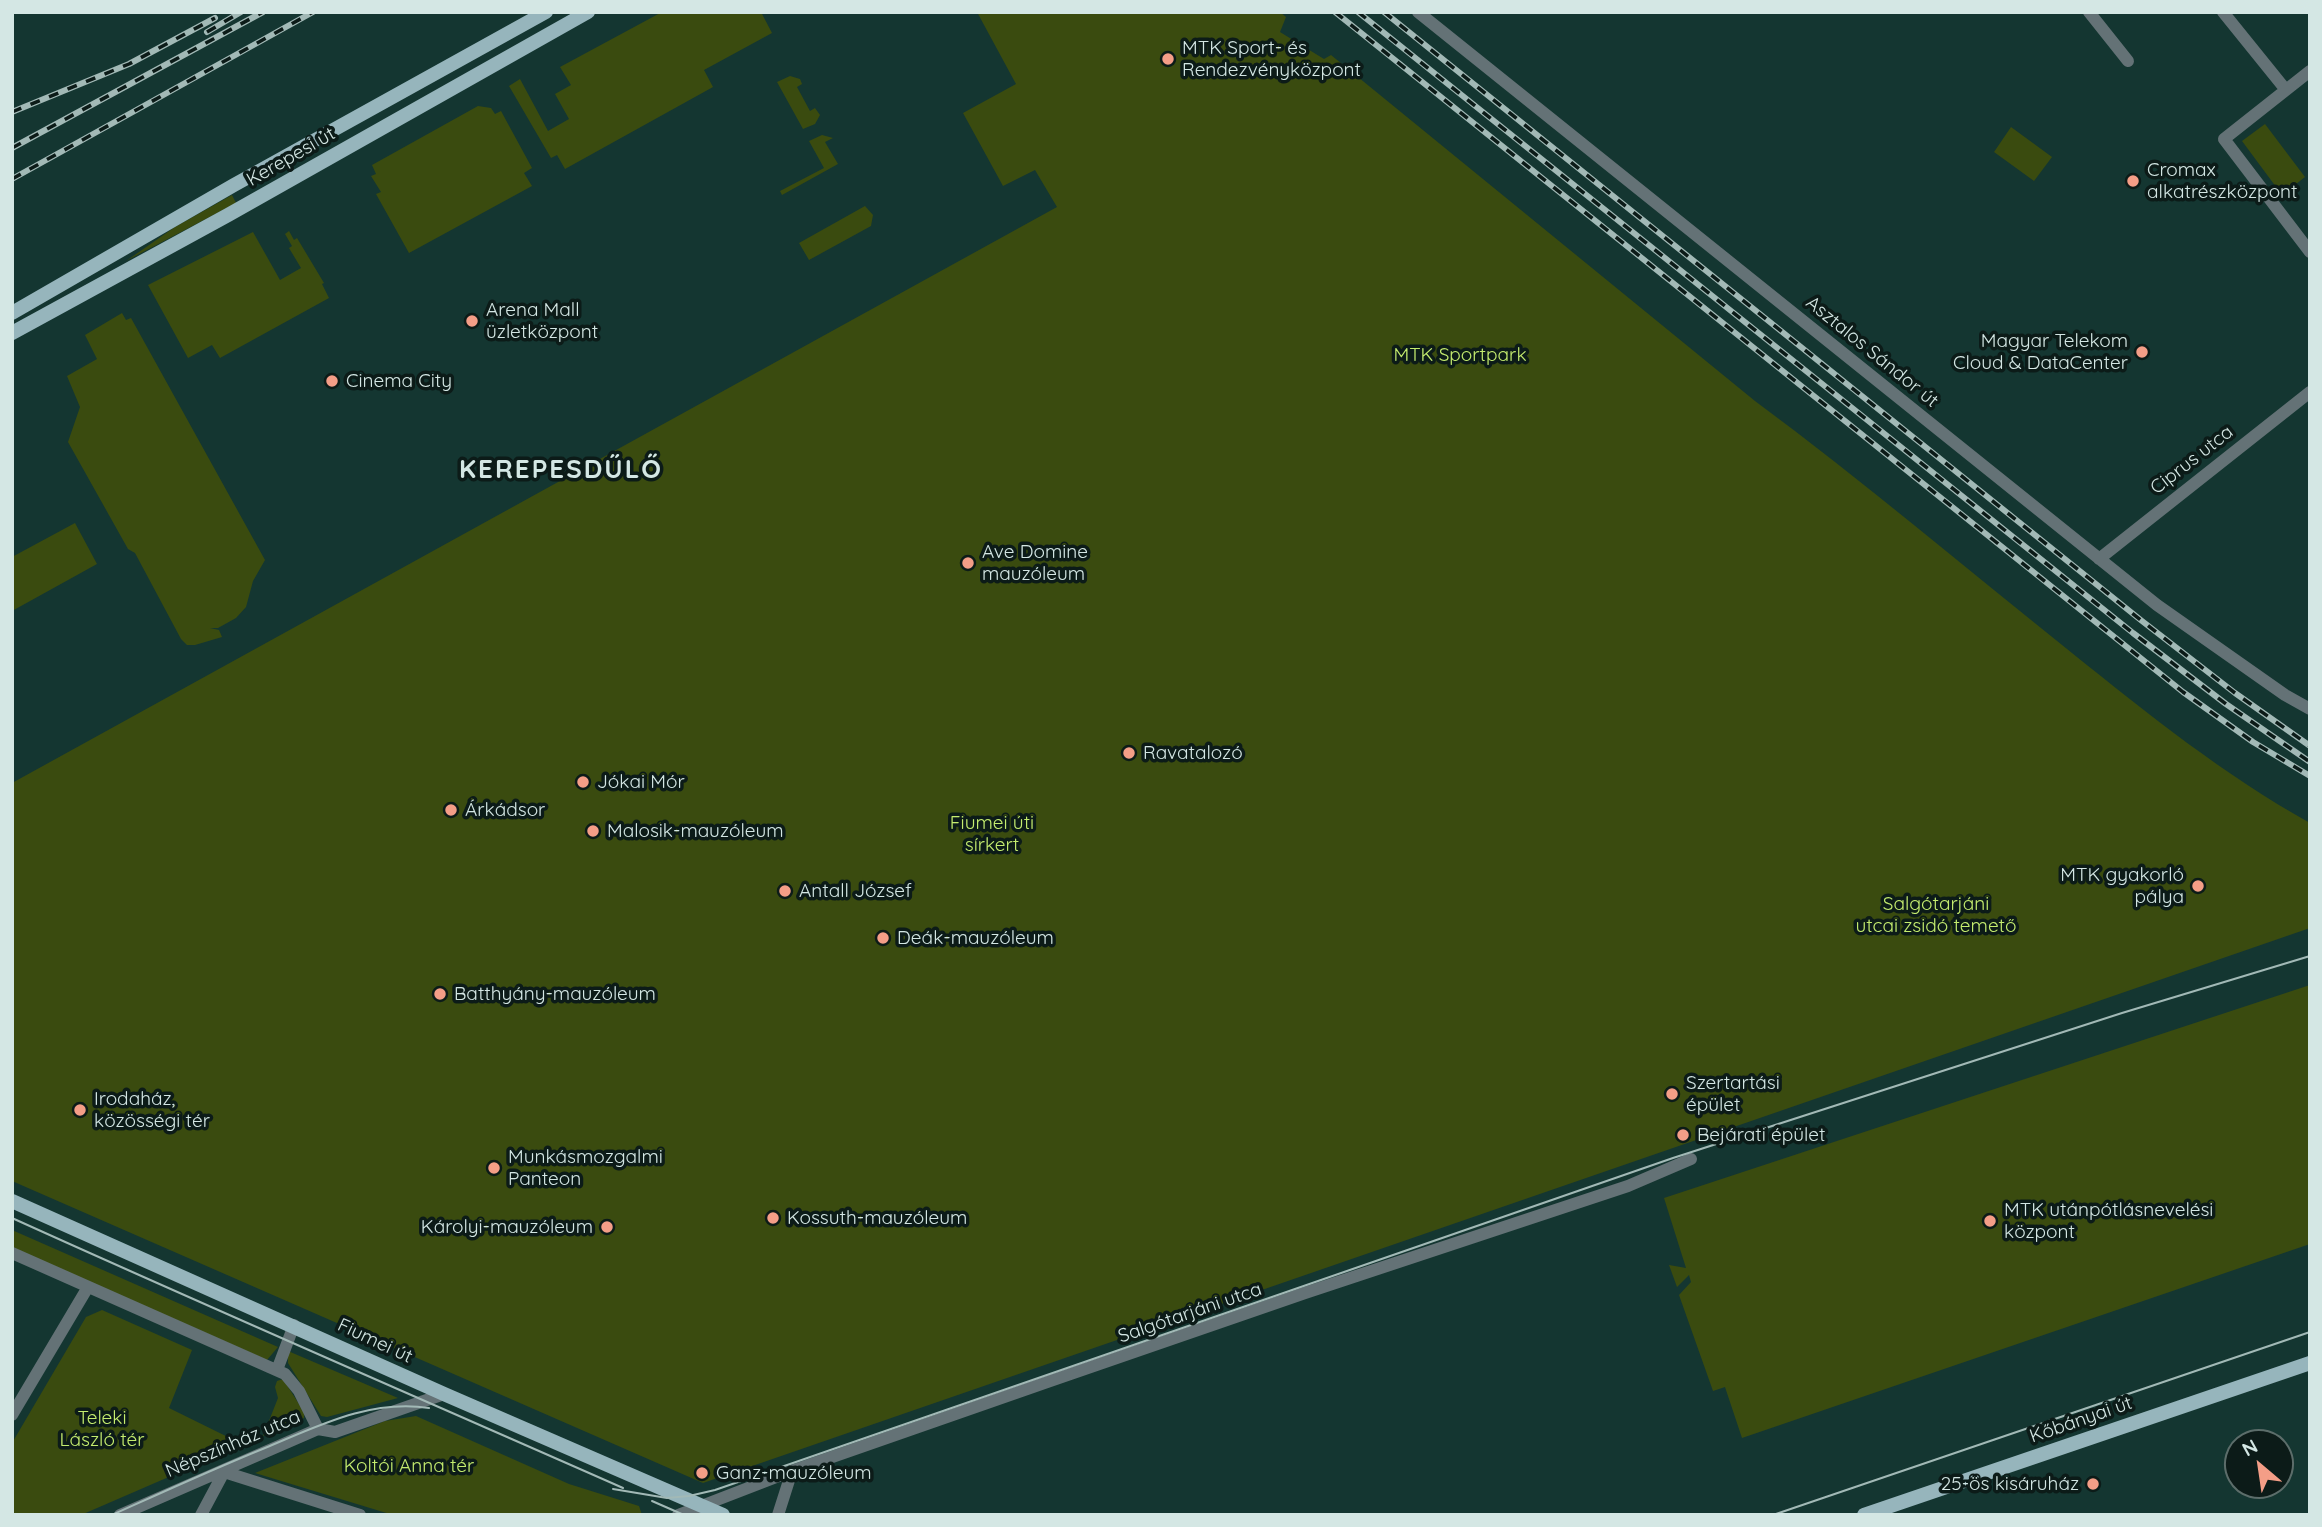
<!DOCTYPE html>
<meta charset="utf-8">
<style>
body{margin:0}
#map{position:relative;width:2322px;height:1527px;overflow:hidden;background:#143631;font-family:Quicksand,sans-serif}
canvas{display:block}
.frame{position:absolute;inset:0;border:14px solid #d4e7e4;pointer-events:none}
.north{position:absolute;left:2224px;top:1429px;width:70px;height:70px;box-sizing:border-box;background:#0c1b18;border:2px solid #5c6d6a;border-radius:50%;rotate:331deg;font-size:19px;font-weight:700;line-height:28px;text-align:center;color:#d4e7e4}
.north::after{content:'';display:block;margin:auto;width:24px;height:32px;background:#f49e87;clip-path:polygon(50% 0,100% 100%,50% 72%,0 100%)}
</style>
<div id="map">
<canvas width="2322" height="1527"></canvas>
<div class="frame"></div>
<div class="north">N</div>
</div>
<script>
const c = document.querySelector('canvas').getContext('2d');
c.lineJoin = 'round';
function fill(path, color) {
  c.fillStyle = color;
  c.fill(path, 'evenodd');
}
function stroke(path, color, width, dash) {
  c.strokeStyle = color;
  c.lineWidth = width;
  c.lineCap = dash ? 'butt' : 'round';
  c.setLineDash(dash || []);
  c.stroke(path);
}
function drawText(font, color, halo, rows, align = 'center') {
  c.font = font + ' Quicksand,sans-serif';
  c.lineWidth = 7;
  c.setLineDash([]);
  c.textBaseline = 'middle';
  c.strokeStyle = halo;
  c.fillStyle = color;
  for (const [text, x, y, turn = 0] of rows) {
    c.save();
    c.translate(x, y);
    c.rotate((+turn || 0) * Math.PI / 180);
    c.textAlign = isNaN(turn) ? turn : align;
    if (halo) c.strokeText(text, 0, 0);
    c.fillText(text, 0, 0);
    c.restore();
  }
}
fill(new Path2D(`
 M662 12H761L772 33 704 70 713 87 565 169 557 155 551 158 509 86 520 79 548 131 569 119 555 94 571 85 560 67Z
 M977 12H1280L1286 17 1280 32 1324 59 1331 55 1755 401C1863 481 1967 569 2072 653 2148 714 2224 775 2310 823V928L703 1483 12 1181V783L1057 207 1035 170 1003 186 963 113 1016 84Z
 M790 76 800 79 802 84 797 87 810 111 815 108 820 115 815 124 803 129 777 82Z
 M478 106 491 108 495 114 501 111 532 168 524 173 532 186 409 253 376 194 381 192 371 176 376 174 372 165Z
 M2265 124 2305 177 2282 195 2242 141Z
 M2011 127 2052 157 2034 181 1994 152Z
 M822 135 833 138 825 142 838 164 782 195 780 191 824 168 809 141Z
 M232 195 236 203 126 261 175 227Z
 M865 206 873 215 871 226 809 260 799 243Z
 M289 231 294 240 297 238 324 283 322 284 329 298 220 358 212 345 188 358 148 285 253 232 280 280 301 268 289 248 292 246 285 234Z
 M122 313 126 320 131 318 265 560 253 581 246 607 236 618 218 628H210L219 630 222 637 195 645H187L181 639 135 553 128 549 68 442 80 407 67 376 97 359 85 335Z
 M75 523 97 564 12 611V557Z
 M2310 985V1244L1742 1438 1725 1387 1713 1391 1679 1295 1691 1282 1689 1275 1677 1287 1669 1265 1686 1268 1664 1198Z
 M12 1230 278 1347 267 1360 12 1248Z
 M102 1310 192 1350 169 1408 238 1442 231 1450 81 1515H12V1443L86 1317Z
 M288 1351 398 1398 327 1417 321 1416 288 1363Z
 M283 1379 304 1412V1418L263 1436 278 1398 275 1387 277 1381Z
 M416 1416 569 1484 639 1506 642 1515H393L255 1473 385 1421Z`), '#3a4b0f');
stroke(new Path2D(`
 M1418 12 2157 605 2285 695 2310 709
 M2089 12 2128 61
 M2223 12 2286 90
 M2310 71 2224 139 2310 252
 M2099 559 2310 392
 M12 1253 285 1374 299 1391 318 1429
 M277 1370 294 1325
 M12 1415 88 1287
 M224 1472 360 1515
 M120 1515 318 1429 335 1432 444 1394
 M201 1515 224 1472
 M678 1515 792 1471 1050 1381 1305 1293 1628 1186 1691 1159
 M778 1515 792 1471`), '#647276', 12);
stroke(new Path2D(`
 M12 313 234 185 546 12
 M12 333 228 215 588 12
 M12 1201 444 1394 723 1515
 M1864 1515 2310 1363`), '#96b5bc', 14);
stroke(new Path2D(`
 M12 1218C215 1310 419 1398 623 1488
 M613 1489 667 1498 689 1496 715 1490 1673 1158 2122 1013 2310 956
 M652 1501 684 1515
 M112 1515C163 1492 213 1469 265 1448 318 1426 370 1399 429 1408
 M1773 1515 2310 1332`), '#a2b9b6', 2);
const rail = new Path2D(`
 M1335 12 2183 692 2253 742 2310 776
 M1358 12 2133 633 2226 704 2310 762
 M1384 12 2142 621 2235 693 2310 746
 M207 32 241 12
 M12 112 129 64 215 18
 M12 148 263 12
 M12 179 313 12`);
stroke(rail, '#a2b9b6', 6);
stroke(rail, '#0c1b18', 3.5, [10]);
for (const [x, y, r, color] of [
 [1168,59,7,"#f49e87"],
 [2133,181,7,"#f49e87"],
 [472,321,7,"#f49e87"],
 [2142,352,7,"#f49e87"],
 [332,381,7,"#f49e87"],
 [968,563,7,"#f49e87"],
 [1129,753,7,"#f49e87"],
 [583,782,7,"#f49e87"],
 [451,810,7,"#f49e87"],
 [593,831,7,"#f49e87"],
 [2198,886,7,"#f49e87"],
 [785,891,7,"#f49e87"],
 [883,938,7,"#f49e87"],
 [440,994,7,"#f49e87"],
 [1672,1094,7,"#f49e87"],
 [80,1110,7,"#f49e87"],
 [1683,1135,7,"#f49e87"],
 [494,1168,7,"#f49e87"],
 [773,1218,7,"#f49e87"],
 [1990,1221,7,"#f49e87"],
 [607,1227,7,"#f49e87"],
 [702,1473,7,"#f49e87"],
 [2093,1484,7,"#f49e87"]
]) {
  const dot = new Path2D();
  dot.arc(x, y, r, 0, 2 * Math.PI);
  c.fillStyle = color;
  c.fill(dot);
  stroke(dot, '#0c1b18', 2.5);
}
drawText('19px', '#d4e7e4', '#0c1b18', [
 ["MTK Sport- és",1182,48],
 ["Rendezvényközpont",1182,70],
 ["Cromax",2147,170],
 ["alkatrészközpont",2147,192],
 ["Arena Mall",486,310],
 ["üzletközpont",486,332],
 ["Magyar Telekom",2128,341,"right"],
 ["Cloud & DataCenter",2128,363,"right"],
 ["Cinema City",346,381],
 ["Ave Domine",982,552],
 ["mauzóleum",982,574],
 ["Ravatalozó",1143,753],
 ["Jókai Mór",597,782],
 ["Árkádsor",465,810],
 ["Malosik-mauzóleum",607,831],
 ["MTK gyakorló",2184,875,"right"],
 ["pálya",2184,897,"right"],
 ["Antall József",799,891],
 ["Deák-mauzóleum",897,938],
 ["Batthyány-mauzóleum",454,994],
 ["Szertartási",1686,1083],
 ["épület",1686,1105],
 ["Irodaház,",94,1099],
 ["közösségi tér",94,1121],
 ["Bejárati épület",1697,1135],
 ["Munkásmozgalmi",508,1157],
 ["Panteon",508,1179],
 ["MTK utánpótlásnevelési",2004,1210],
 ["központ",2004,1232],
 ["Kossuth-mauzóleum",787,1218],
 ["Károlyi-mauzóleum",593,1227,"right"],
 ["Ganz-mauzóleum",716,1473],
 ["25-ös kisáruház",2079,1484,"right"]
], 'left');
drawText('19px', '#d4e7e4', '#0c1b18', [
 ["Kerepesi út",291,157,-30],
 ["Asztalos Sándor út",1872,352,39],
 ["Ciprus utca",2192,460,-38],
 ["Salgótarjáni utca",1190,1313,-19],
 ["Fiumei út",375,1341,25],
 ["Kőbányai út",2081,1420,-19],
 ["Népszínház utca",233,1444,-23]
]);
drawText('19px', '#c5ed6f', '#0c1b18', [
 ["MTK Sportpark",1460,355],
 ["Fiumei úti",992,823],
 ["sírkert",992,845],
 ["Salgótarjáni",1936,904],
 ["utcai zsidó temető",1936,926],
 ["Teleki",102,1418],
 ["László tér",102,1440],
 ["Koltói Anna tér",409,1466]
]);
c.letterSpacing = '2px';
drawText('bold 26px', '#d4e7e4', '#0c1b18', [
 ["KEREPESDŰLŐ",561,470]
]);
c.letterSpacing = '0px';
</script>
